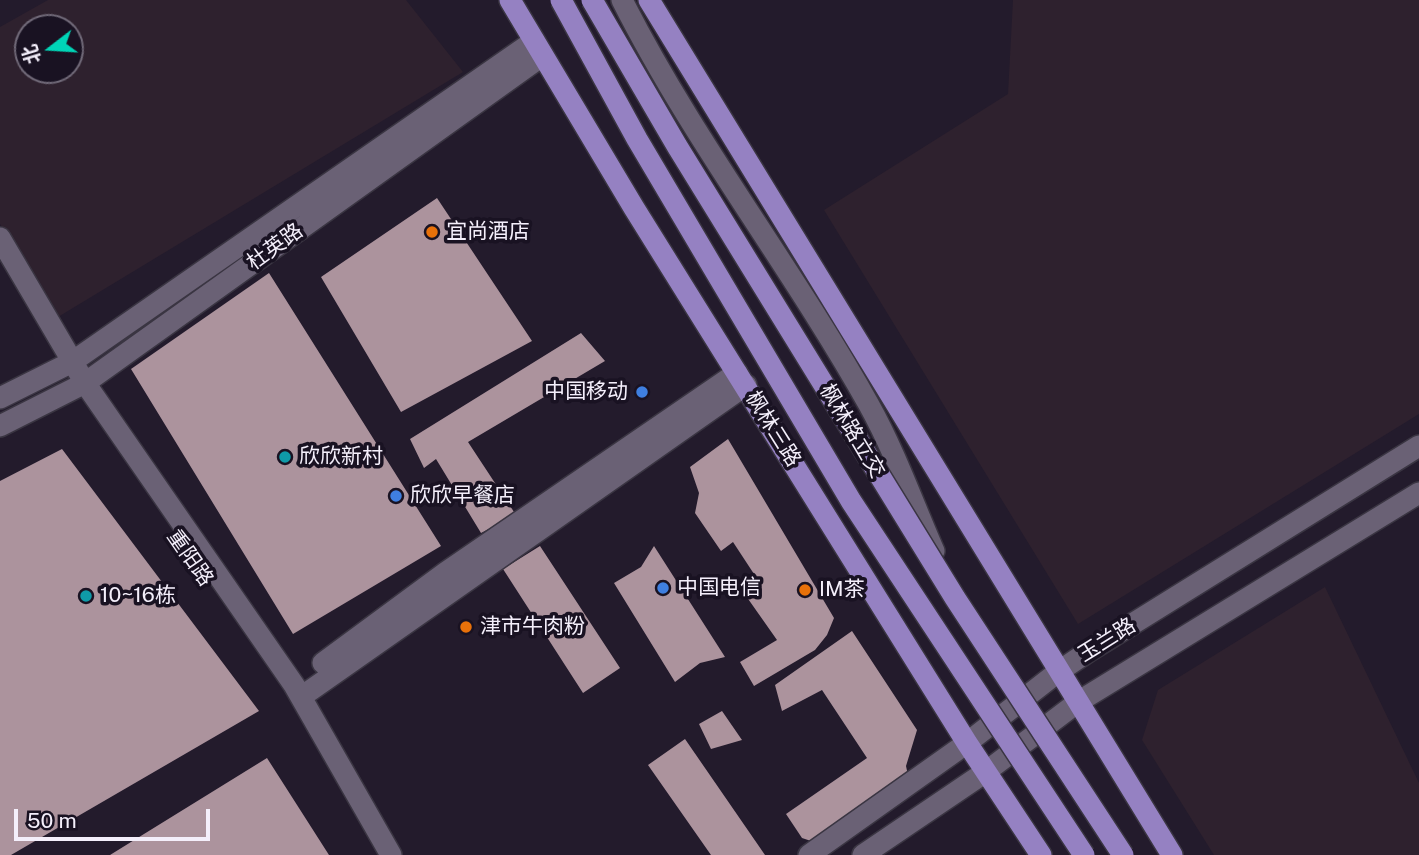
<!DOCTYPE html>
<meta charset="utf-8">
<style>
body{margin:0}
#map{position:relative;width:1419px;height:855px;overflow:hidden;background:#231b2c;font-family:"Public Sans","Noto Sans SC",sans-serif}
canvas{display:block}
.north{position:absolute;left:14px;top:14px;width:70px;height:70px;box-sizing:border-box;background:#191222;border:2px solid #716a79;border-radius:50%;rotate:253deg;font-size:19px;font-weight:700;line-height:28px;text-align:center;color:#f4effb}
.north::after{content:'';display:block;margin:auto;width:24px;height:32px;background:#00d5b7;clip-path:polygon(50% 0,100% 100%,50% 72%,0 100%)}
.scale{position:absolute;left:14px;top:809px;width:196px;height:32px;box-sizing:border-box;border:4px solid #f4effb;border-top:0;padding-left:9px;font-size:21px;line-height:24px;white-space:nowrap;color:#f4effb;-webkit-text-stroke:5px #191222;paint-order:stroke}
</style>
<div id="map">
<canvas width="1419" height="855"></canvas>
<div class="north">北</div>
<div class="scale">50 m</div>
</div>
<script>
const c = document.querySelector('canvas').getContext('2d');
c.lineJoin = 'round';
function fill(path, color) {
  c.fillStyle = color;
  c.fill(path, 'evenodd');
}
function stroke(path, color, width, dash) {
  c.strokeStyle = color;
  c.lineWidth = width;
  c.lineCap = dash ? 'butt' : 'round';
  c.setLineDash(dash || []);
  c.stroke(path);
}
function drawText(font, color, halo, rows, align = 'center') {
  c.font = font + ' "Public Sans","Noto Sans SC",sans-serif';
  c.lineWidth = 7;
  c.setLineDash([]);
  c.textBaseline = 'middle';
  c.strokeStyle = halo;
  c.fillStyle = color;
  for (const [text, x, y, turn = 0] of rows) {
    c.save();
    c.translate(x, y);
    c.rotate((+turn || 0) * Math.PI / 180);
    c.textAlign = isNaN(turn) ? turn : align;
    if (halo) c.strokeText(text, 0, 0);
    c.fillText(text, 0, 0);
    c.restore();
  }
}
fill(new Path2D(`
 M48 0H406L463 72 58 317 0 224V27ZM28 28H70V70H28Z
 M1013 0H1419V414L1078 624 824 210 1008 94Z
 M1325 587 1419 783V855H1214L1142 740 1158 690Z`), '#2e212e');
fill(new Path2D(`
 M437 198 532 341 401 412 321 277Z
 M269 273 441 546 293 634 131 369Z
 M581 333 605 361 468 442 516 515 481 533 436 459 424 468 410 439Z
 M728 439 834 618 827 635 815 650 754 686 740 662 777 640 739 586 754 574 733 542 721 551 695 513 699 493 690 467Z
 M62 449 259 711 11 855H0V481Z
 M540 546 620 668 583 693 503 569Z
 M654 546 725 657 700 663 675 682 614 583 641 567Z
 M852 631 917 730 906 766 909 780 814 842 802 838 786 814 867 758 822 690 782 711 775 685Z
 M722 711 742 740 711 749 699 724Z
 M685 739 765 855H711L648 765Z
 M267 758 329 855H110Z`), '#ac939d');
const minor = new Path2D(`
 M0 238 85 383 294 685 391 855
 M0 398 72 362 534 41
 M0 426 85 383 542 56
 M323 663 445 573 737 373
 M301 697 746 385`);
const tertiary = new Path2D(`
 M622 0C693 141 792 267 869 405 895 452 913 503 934 551`);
const secondary = new Path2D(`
 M809 855 967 743 1058 672 1089 651 1419 446
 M863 855 987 771 1078 702 1419 493`);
const primary = new Path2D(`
 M510 0 634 208 967 743 1041 855
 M649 0 1172 855`);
stroke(minor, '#3a3542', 24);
stroke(tertiary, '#3a3542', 24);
stroke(secondary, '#3a3542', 24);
stroke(primary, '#3a3542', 24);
stroke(minor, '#6a6175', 21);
stroke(tertiary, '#6a6175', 21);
stroke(secondary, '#6a6175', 21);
stroke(primary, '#9581c2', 21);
const primaryBridge = new Path2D(`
 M561 0 637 139 851 501 1084 855
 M592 0 677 146 955 598 1123 855`);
stroke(primaryBridge, '#3a3542', 24, []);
stroke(primaryBridge, '#9581c2', 21);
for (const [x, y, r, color] of [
 [432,232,7,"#e8710a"],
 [642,392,7,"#3f7fe0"],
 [285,457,7,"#0f9aa8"],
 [396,496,7,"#3f7fe0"],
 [663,588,7,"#3f7fe0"],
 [805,590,7,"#e8710a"],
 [86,596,7,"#0f9aa8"],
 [466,627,7,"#e8710a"]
]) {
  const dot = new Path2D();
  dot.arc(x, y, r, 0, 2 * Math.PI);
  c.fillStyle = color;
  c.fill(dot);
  stroke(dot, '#191222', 2.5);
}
drawText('21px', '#f4effb', '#191222', [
 ["宜尚酒店",446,232],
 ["中国移动",628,392,"right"],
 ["欣欣新村",299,457],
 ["欣欣早餐店",410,496],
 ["中国电信",677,588],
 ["IM茶",819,590],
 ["10~16栋",100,596],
 ["津市牛肉粉",480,627]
], 'left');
drawText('21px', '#f4effb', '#191222', [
 ["杜英路",275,247,-36],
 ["枫林三路",773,429,58],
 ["枫林路立交",852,431,59],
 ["重阳路",190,558,55],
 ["玉兰路",1107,640,-32]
]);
</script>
